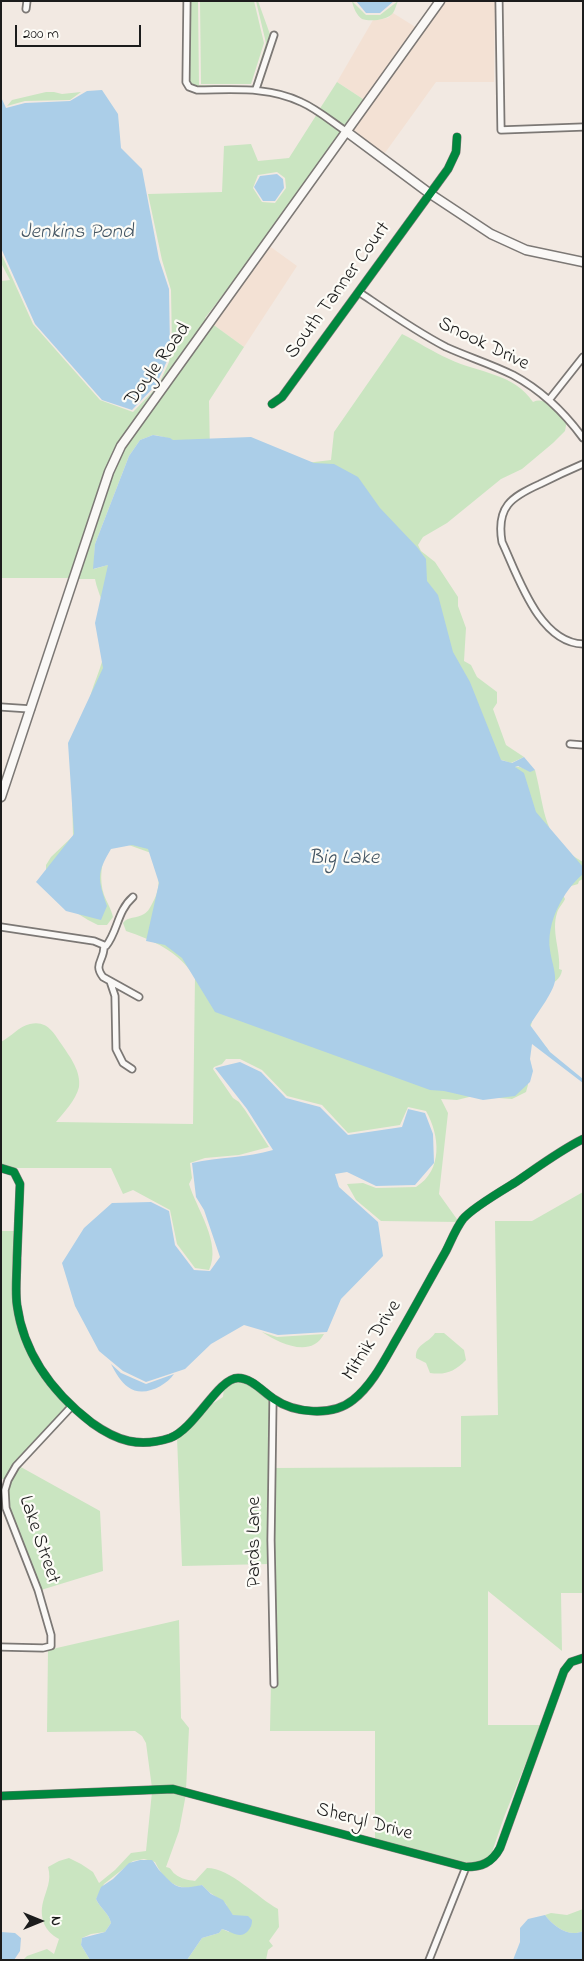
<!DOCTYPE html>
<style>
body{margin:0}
#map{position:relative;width:584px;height:1961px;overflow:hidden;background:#f2e9e2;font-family:"Indie Flower",sans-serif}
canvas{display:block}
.frame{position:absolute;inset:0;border:2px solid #1c1c1c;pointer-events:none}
.north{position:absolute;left:15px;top:1896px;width:50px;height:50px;-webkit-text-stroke:4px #fdfcf7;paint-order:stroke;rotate:90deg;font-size:14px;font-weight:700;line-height:20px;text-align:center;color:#1c1c1c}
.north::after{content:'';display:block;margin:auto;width:18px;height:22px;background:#1c1c1c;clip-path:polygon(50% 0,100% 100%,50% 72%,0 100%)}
.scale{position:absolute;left:15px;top:25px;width:126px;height:22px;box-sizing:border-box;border:2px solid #1c1c1c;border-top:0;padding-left:6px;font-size:15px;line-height:18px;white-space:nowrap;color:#1c1c1c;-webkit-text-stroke:4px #fdfcf7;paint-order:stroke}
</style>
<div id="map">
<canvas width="584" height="1961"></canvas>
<div class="frame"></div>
<div class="north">N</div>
<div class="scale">200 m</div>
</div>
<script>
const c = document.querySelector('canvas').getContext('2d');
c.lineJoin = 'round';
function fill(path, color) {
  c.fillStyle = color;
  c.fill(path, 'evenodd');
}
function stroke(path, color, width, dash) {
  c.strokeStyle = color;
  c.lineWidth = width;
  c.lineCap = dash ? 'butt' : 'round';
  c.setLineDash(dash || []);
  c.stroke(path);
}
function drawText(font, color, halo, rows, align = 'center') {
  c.font = font + ' "Indie Flower",sans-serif';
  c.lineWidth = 4.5;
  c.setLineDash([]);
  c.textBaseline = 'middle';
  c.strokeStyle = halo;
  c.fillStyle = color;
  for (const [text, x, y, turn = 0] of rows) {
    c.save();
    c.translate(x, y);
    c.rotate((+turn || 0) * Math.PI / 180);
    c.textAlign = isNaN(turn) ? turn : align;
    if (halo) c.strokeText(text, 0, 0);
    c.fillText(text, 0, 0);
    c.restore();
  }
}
fill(new Path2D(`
 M443 1H495L494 82H436L382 157 350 132Z
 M393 13 417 28 366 101 337 82 373 20 388 18Z
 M268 245 297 266 244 347 211 323Z`), '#f3e1d4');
fill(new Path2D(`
 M189 1H198L199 85 251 86 253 85 266 43 256 1H258L271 37 254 87 198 88 191 86 189 81Z
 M200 1H254L264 43 251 84H201Z
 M352 1 366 15H380L398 1C396 5 395 10 393 13 388 20 370 22 362 19 357 16 353 7 352 1Z
 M337 82 366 101 346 129 319 110Z
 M46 92H54L62 94 81 92 70 100 25 101 7 106 12 100Z
 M317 114 343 133 270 234 205 318 208 321 119 445 71 578H1V281L10 280 1 263V253L33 324 100 400 133 412 158 386 169 362 172 347 171 290 162 260 148 194 222 192 224 146 251 144 258 161 289 158ZM277 172 285 178 286 188 275 203 262 202 253 188 258 175Z
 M211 323 244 347 209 401 210 453 237 474 259 460 290 461 306 463 331 460 334 432 402 334C418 342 433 352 449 359 478 373 514 373 533 402 546 396 558 411 567 420L565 431 553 443 522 469 501 479 447 523 423 537 418 545 421 551 435 562 458 597V606L466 628 464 661 471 665 477 677 497 692V703L493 709 506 745 524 757 511 763 502 760 493 763 474 752 471 749 481 721 479 713 471 700 470 693 467 690 454 684 448 676 444 670 443 657 435 645 437 631 442 625 438 608 431 591 415 586 404 585 402 583 401 573 388 563 378 538 368 533C362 522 359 505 343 509L336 518 332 520 322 518 313 509 315 497 308 491 305 484 307 481 267 470 254 473 247 488 248 501 241 530V550L230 575 228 592 220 608 221 629 210 657 200 661 193 669 198 671 204 679 202 685 191 694 176 724 177 743 174 756 177 788 199 806 205 820 197 837 195 879 189 885 187 894 191 905 200 914 206 936 215 955 220 960 234 963 256 984 277 988 293 995 305 1017 312 1019 331 1016 358 1028 365 1023 363 1005 365 998 372 986 391 976 402 983 425 992 431 1003 437 1010V1016L445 1024 456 1028 468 1038 473 1040C479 1053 474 1064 481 1077H486L490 1070 497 1072 501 1069 500 1066 496 1061C496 1057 498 1054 497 1050 494 1040 481 1040 480 1029 480 1023 483 1022 485 1018 488 1011 487 1001 486 994L478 988C477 979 473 969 476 960 480 948 495 943 495 930 479 925 481 909 493 901 502 894 519 906 523 892 526 884 518 878 517 871 516 867 516 863 516 859 511 852 504 850 501 842 499 834 502 823 503 815 505 802 497 770 516 767 520 766 526 770 530 771L535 770C546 812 541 838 583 862V879L579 881 578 884 571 886 563 895 565 899C563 904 558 908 557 913 551 931 561 952 559 969L562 970C561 979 553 984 545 986L536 1006 529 1033 547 1048 550 1053H546L532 1041 526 1040C529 1059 532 1074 526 1092L512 1099 473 1096 457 1100 441 1099 448 1113 439 1194 459 1222 381 1221 356 1200 347 1184 363 1183 376 1188 416 1187C443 1170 440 1136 426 1111L408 1107 400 1125 348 1133 322 1105 287 1096 262 1070 240 1059H226L222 1064 214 1067 213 1069 233 1098 239 1102 245 1110 269 1147 239 1155 205 1158 190 1163 192 1178 189 1184C196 1208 222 1243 209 1270L195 1268 177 1244 170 1210 133 1190 123 1194 111 1168H10L1 1166V1042C11 1037 19 1026 30 1024 48 1020 54 1034 62 1045 70 1057 81 1071 79 1087 76 1100 64 1112 56 1122L193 1124 195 977C179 952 153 940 126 931L123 923C128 916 136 919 144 914 148 912 151 906 153 902 163 884 158 870 151 853L126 844 108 848C101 862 99 880 104 895 107 903 111 908 113 917L107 925H98L88 920 56 900 46 888V865L51 857 73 836 72 795 76 780 77 755 81 749C96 749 110 753 120 764V778C139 801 161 775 164 753 165 746 160 737 158 730L147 726 138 725 123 744 92 735C79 710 97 682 103 658 105 648 106 637 107 627 108 610 98 595 95 579H76L111 473 124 447ZM153 435C174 438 188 445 193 467 194 471 196 478 196 482 195 492 186 503 181 511 170 513 149 548 139 558 136 562 130 564 126 567L111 564 94 569 95 544 129 456 140 440Z
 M583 1192V1593H561L562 1651 488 1591V1725H541L504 1817 490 1858 477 1865H466L375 1840V1731H270L271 1680V1686H276L273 1540 274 1468 461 1467V1416L498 1415 495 1221H532Z
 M1 1231H16L15 1305 42 1375 53 1392 68 1407 14 1464 5 1480 1 1478Z
 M262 1332 277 1337 324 1334C311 1359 279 1343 262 1332Z
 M435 1333H444L464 1350 466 1360C454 1372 446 1375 430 1373L426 1363 416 1358C415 1344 429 1343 435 1333Z
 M239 1381 254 1387 269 1399V1564L182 1566 177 1437 192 1426 209 1406 223 1397 224 1388 230 1383Z
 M19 1466 100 1511 103 1571 41 1590C31 1564 4 1512 9 1486 10 1479 15 1472 19 1466Z
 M179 1620 181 1718 189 1728 186 1790 152 1788 146 1743 142 1736 135 1731 47 1732 48 1650Z
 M173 1791 186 1794 179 1831 166 1867C172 1868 171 1871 175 1874 181 1879 188 1880 195 1881L207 1868C230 1868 258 1898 278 1909L279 1927 269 1941 273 1946 268 1950 266 1960H187L202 1938 219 1933 222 1929 229 1932 233 1915 228 1910 226 1904 209 1892 202 1885C180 1893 165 1883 155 1862L144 1859 133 1861 104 1884 96 1899C100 1908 109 1913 111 1923L105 1932 91 1934 82 1938 81 1945 90 1960H23L27 1956 47 1949 54 1954 59 1939C45 1932 39 1918 43 1902 46 1890 52 1881 48 1867L59 1861 69 1858 81 1864 93 1872 99 1883 115 1870 131 1853 146 1851 152 1792Z
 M583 1909V1931C569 1938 553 1926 545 1915L551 1913 567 1915Z`), '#cae5c1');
fill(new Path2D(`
 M356 1H394L380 13H366Z
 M102 90 118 114 121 148 142 169 159 259 169 289 170 347 167 361 156 385 132 410 102 400 35 324 1 248V97L6 108 25 103 70 101 87 91Z
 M277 174 283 179 284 188 275 201H263L254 187 260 176Z
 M153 435 170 438 173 440 251 437 314 463 334 464 358 477 380 508 417 547 426 559 427 581 438 595 453 652 470 682 501 760 512 763 524 757 535 770 530 772 518 766 515 767 524 773 536 812 583 867V874C563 891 546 923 550 950 551 959 556 972 555 981 553 993 536 1015 530 1025L550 1052 583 1079V1083L532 1044 530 1059 533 1071 530 1082 515 1096 483 1100 444 1091 430 1090 215 1012 182 958 165 945 146 941 159 883 148 849 132 845 111 849C96 874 98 879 107 906L101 920 66 911 36 882 74 834 68 743 103 668 95 623 108 565 93 569 95 544 129 456 140 440Z
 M240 1062 261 1072 286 1098 320 1107 348 1135 402 1127 408 1109 425 1113 433 1134 434 1163 415 1185 376 1186 347 1172 335 1174 339 1187 378 1222 383 1256 341 1299 327 1332 278 1335 244 1325 211 1344 185 1369 146 1382 123 1371 99 1351 75 1306 62 1263 84 1228 112 1203 151 1202 169 1211 175 1245 194 1270 210 1271 220 1257 204 1210 196 1197 192 1163C219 1157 247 1158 273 1150L247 1109 215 1068Z
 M111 1364 121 1373 146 1384 174 1374C165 1387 142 1398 128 1387 121 1382 115 1372 111 1364Z
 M140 1860H152C155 1863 156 1866 159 1870 176 1888 177 1890 202 1885L211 1894 223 1900 233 1915 248 1916 252 1920C252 1925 251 1927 248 1931 240 1940 231 1931 222 1929L219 1933 202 1938 187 1960H90L81 1945 82 1938 105 1932 111 1923C109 1913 100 1908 96 1899L101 1887 113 1879 129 1863Z
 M545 1915C553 1926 569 1938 583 1931V1960H513L520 1942V1928L528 1919Z
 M1 1932 15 1933 21 1938 20 1951 14 1960H1Z`), '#abcee8');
const minor = new Path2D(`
 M187 1 186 82 189 87 197 90C233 90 268 86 301 102 317 109 332 122 347 132
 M499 1 501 130 583 127
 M26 9 27 1
 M256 89 274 35
 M359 292C387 311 415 331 446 347 468 357 491 364 513 375 541 390 564 412 583 438
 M549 400 583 357
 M272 404 282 397 448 169 456 152 457 137
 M583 464C569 470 554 477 540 484 511 497 496 507 502 542 518 576 539 643 583 644
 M1 707 31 709
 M570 744 583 745
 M1 927 94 941 106 946C118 931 117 911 133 897
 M104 947C104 961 93 964 103 977L139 997
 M110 981 115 996 116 1049 123 1063 132 1069
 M1 1168 14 1172 20 1184C19 1209 18 1234 17 1258 17 1274 15 1290 17 1305 24 1356 53 1393 92 1423 117 1441 139 1448 170 1438 195 1429 218 1378 238 1378 252 1378 263 1392 274 1399 294 1413 332 1417 353 1400 372 1385 384 1361 396 1340 413 1311 429 1281 446 1251 451 1241 456 1228 463 1219 472 1208 503 1190 516 1182 538 1167 559 1151 583 1139
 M273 1399 271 1540 274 1684
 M1 1647 43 1648 51 1646V1635L38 1590 6 1508 5 1490 8 1480 16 1466 71 1407
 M1 1796 173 1789 466 1867C481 1867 492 1863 500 1848L564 1671 571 1662 583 1658
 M429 1960 466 1867`);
const major = new Path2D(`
 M347 132 429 193 491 234 526 250 583 262
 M1 797 109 472 121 446 440 1`);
stroke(minor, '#7c7875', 9);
stroke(major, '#7c7875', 11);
stroke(minor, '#faf8f6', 5.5);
stroke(major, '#faf8f6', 8);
stroke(new Path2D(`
 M272 404 282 397 448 169 456 152 457 137
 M1 1168 14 1172 20 1184C19 1209 18 1234 17 1258 17 1274 15 1290 17 1305 24 1356 53 1393 92 1423 117 1441 139 1448 170 1438 195 1429 218 1378 238 1378 252 1378 263 1392 274 1399 294 1413 332 1417 353 1400 372 1385 384 1361 396 1340 413 1311 429 1281 446 1251 451 1241 456 1228 463 1219 472 1208 503 1190 516 1182 538 1167 559 1151 583 1139
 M1 1796 173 1789 466 1867C481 1867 492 1863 500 1848L564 1671 571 1662 583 1658`), '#00873e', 8);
drawText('20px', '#1c1c1c', '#fdfcf7', [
 ["South Tanner Court",339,291,-54],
 ["Snook Drive",483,345,26],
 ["Doyle Road",159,365,-54],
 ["Mitnik Drive",373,1341,-57],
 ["Lake Street",38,1540,71],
 ["Pards Lane",256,1542,-90],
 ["Sheryl Drive",364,1823,15]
]);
drawText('italic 21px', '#445664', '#fdfcf7', [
 ["Jenkins Pond",77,234],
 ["Big Lake",344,860]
]);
</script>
